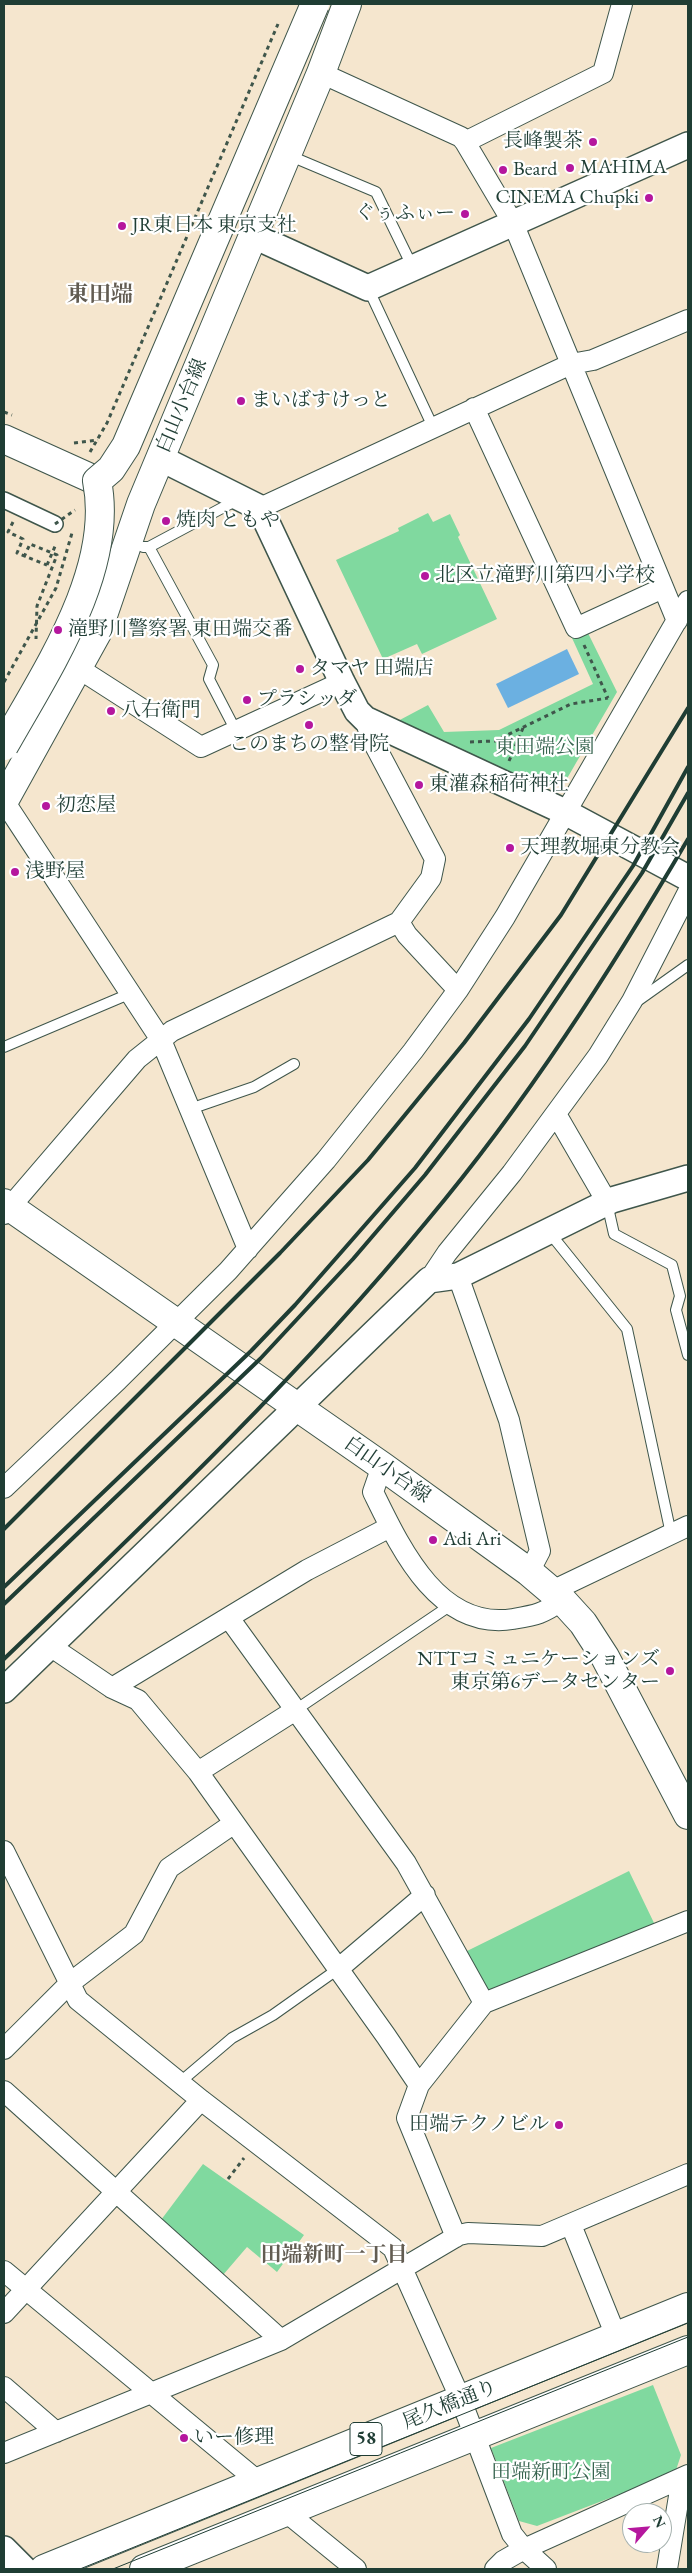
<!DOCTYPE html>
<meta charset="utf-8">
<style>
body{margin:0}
#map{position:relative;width:692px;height:2573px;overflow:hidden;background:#f5e6ce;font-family:"EB Garamond",serif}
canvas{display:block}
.frame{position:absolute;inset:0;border:5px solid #1f3d34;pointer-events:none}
.north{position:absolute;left:622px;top:2503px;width:50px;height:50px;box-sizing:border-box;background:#fff;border:1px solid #a5b1ae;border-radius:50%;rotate:63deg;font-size:14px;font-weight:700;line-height:20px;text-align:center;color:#1f3d34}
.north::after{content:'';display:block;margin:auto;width:18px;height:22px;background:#b5179e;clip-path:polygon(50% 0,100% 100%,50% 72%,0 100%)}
</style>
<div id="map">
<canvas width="692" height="2573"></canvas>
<div class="frame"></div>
<div class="north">N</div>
</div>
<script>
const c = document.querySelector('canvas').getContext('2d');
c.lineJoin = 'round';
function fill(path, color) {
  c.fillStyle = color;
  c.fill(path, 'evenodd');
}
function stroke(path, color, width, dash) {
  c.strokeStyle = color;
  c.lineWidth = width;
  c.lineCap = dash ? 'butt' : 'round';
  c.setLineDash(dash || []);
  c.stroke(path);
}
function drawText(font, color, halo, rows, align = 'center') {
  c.font = font + ' "EB Garamond","Noto Serif JP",serif';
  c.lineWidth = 4.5;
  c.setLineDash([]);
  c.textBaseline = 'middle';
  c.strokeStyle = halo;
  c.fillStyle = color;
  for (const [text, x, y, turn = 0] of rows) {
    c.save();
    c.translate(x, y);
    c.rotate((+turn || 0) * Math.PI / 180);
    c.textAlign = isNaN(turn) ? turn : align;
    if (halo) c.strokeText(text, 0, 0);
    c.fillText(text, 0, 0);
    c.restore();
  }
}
fill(new Path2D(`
 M428 513 433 522 450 514 460 535 458 537 497 619 422 654 417 644 383 659 336 560 399 531 398 528Z
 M587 631 617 692 565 782 548 788 396 722 428 705 444 732 499 730 593 684 572 638Z
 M629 1871 655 1925 488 1991 467 1951Z
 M203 2164 304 2235 277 2272 247 2247 223 2275 161 2220Z
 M653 2385 681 2455 675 2473 537 2526 519 2521 491 2448Z`), '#80d99f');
fill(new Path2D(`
 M567 649 579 674 508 708 496 684Z`), '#6bb0e1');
const service = new Path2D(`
 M288 155 376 192 413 268
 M368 288 433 427
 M143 547H149L237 500
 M149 547 213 665 209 679 236 731
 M636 1002 688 965
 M4 1047 129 994
 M190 1109 254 1087 294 1064
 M607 1203 614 1234 672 1265 680 1296 676 1310 688 1355
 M549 1232 627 1329 671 1534
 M294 1711 451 1605
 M179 2083 232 2038 273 2015 338 1969`);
const pedestrian = new Path2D(`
 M4 500 55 524`);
const minor = new Path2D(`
 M321 73 461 137 465 142 513 223 677 621
 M465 142 603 73 622 4
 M474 408 576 628 663 588
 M260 508 571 364 593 360 688 320
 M78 668 201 747 342 682
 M4 801 161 1040 248 1249
 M399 922 407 935 458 990
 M556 1114 607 1202
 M4 1214 137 1059 172 1031 399 922 431 878 435 859 371 738 365 719
 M458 1276 509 1420 540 1551 529 1572
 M429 1280 447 1253 512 1173 598 1056 632 1001 688 892
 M382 1466 373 1492C400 1547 438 1631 513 1619 536 1615 543 1614 562 1600
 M4 1488 118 1380 228 1271 326 1160 413 1051 458 990 505 917 688 601
 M552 1591 688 1526
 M229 1618 406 1863 484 2003
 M50 1646 112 1688 138 1700 198 1772 386 2036 419 2085
 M112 1688 307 1570 390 1527
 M198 1772 294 1711
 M4 1851 78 2000 201 2100 393 2248 461 2400 512 2534 524 2549 546 2569
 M338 1969 425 1895
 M4 2049 70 1983 134 1934 169 1868 233 1824
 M4 2091 281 2340
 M571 2225 616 2336
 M456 2237 407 2118 419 2085 484 2003 688 1921
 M4 2271 260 2483
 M4 2313 201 2100
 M4 2387 56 2432
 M4 2453 281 2340 459 2235 468 2233 542 2236 688 2174
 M286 2512 356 2569
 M495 2569 503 2561 524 2549 688 2475
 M667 2569 682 2478`);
const tertiary = new Path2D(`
 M254 236 368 288 688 145
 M160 458 260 508 342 682 357 711 365 719 565 812 688 878
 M4 1690 429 1280 458 1276 612 1200 688 1178
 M4 2549 24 2569`);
const secondary = new Path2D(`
 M4 439 97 481
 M4 801 97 633 141 504 321 73 347 4
 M4 1203 382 1466 529 1572 562 1600 583 1623 605 1657 688 1815`);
const primary = new Path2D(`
 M44 2569 688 2307
 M144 2569 688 2350`);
stroke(service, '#3f564b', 12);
stroke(pedestrian, '#3f564b', 18);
stroke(minor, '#3f564b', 22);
stroke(tertiary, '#3f564b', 28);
stroke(secondary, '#3f564b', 30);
stroke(primary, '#3f564b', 30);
stroke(new Path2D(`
 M4 412 12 415
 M74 443 98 440
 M90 452 107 423 278 24
 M13 522 8 532 23 539 17 553 47 565
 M24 557 30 544 57 555 37 606 36 639
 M584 645 608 698
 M470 742 495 741 571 704 608 698
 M509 761 523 728
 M228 2179 244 2158`), '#3f564b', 3, [4, 4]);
stroke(service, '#fff', 10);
stroke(pedestrian, '#fff', 15);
stroke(minor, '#fff', 20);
stroke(tertiary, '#fff', 25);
stroke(secondary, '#fff', 28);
stroke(primary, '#fff', 28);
stroke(new Path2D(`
 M80 2569 688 2323
 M113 2569 688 2337`), '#1f3d34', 1);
stroke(new Path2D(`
 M4 1529 280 1253 368 1160 464 1043 561 915 688 708
 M4 1587 251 1351 295 1305 415 1168 529 1019 633 866 688 767
 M4 1604 260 1359 353 1259 425 1175 525 1046 642 873 688 793
 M4 1659C150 1519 298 1378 427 1221 526 1103 610 972 688 839`), '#1f3d34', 4);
const secondaryBridge = new Path2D(`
 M4 746C46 671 115 570 97 481L111 469 126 446 315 4`);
stroke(secondaryBridge, '#3f564b', 30, []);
stroke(new Path2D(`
 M55 524 75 510
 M47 565 56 544
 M4 682 56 588 72 533`), '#3f564b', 3, [4, 4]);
stroke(secondaryBridge, '#fff', 28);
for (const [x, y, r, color] of [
 [593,142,5,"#b5179e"],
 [570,168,5,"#b5179e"],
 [503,170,5,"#b5179e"],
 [649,198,5,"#b5179e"],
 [465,214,5,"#b5179e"],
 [122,226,5,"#b5179e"],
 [241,401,5,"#b5179e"],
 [166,521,5,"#b5179e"],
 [425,576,5,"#b5179e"],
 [58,630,5,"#b5179e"],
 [300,669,5,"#b5179e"],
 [247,700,5,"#b5179e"],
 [111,711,5,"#b5179e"],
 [309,725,5,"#b5179e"],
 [419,785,5,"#b5179e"],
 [46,806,5,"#b5179e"],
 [510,848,5,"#b5179e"],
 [15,872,5,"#b5179e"],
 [433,1540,5,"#b5179e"],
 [670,1671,5,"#b5179e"],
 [559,2125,5,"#b5179e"],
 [184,2438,5,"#b5179e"]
]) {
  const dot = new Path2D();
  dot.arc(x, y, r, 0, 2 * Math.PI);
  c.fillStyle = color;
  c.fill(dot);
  stroke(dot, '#fff', 2);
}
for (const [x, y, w] of [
 [366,2439,32]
]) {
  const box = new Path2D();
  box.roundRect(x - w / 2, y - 16.5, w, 33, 4);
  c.fillStyle = '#fff';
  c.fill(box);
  stroke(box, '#1f3d34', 1);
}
drawText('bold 19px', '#1f3d34', null, [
 ["58",366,2439]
]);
drawText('20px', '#1f3d34', '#fff', [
 ["長峰製茶",583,142,"right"],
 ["MAHIMA",580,168],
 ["Beard",513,170],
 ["CINEMA Chupki",639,198,"right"],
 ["ぐぅふぃー",455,214,"right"],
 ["JR東日本 東京支社",132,226],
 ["まいばすけっと",251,401],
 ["焼肉 ともや",176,521],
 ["北区立滝野川第四小学校",435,576],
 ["滝野川警察署 東田端交番",68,630],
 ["タマヤ 田端店",310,669],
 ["プラシッダ",257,700],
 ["八右衛門",121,711],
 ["このまちの整骨院",309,745,"center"],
 ["東灌森稲荷神社",429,785],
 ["初恋屋",56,806],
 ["天理教堀東分教会",520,848],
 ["浅野屋",25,872],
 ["Adi Ari",443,1540],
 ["NTTコミュニケーションズ",660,1660,"right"],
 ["東京第6データセンター",660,1683,"right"],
 ["田端テクノビル",549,2125,"right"],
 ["いー修理",194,2438]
], 'left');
drawText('20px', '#1f3d34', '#fff', [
 ["白山小台線",182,406,-67],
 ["白山小台線",387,1470,35],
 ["尾久橋通り",450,2405,-22]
]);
drawText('20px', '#37644f', '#fff', [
 ["東田端公園",545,748],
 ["田端新町公園",551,2473]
]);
drawText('bold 21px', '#625c52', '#fff', [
 ["田端新町一丁目",334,2255]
]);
drawText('bold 22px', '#625c52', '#fff', [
 ["東田端",100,295]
]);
</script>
